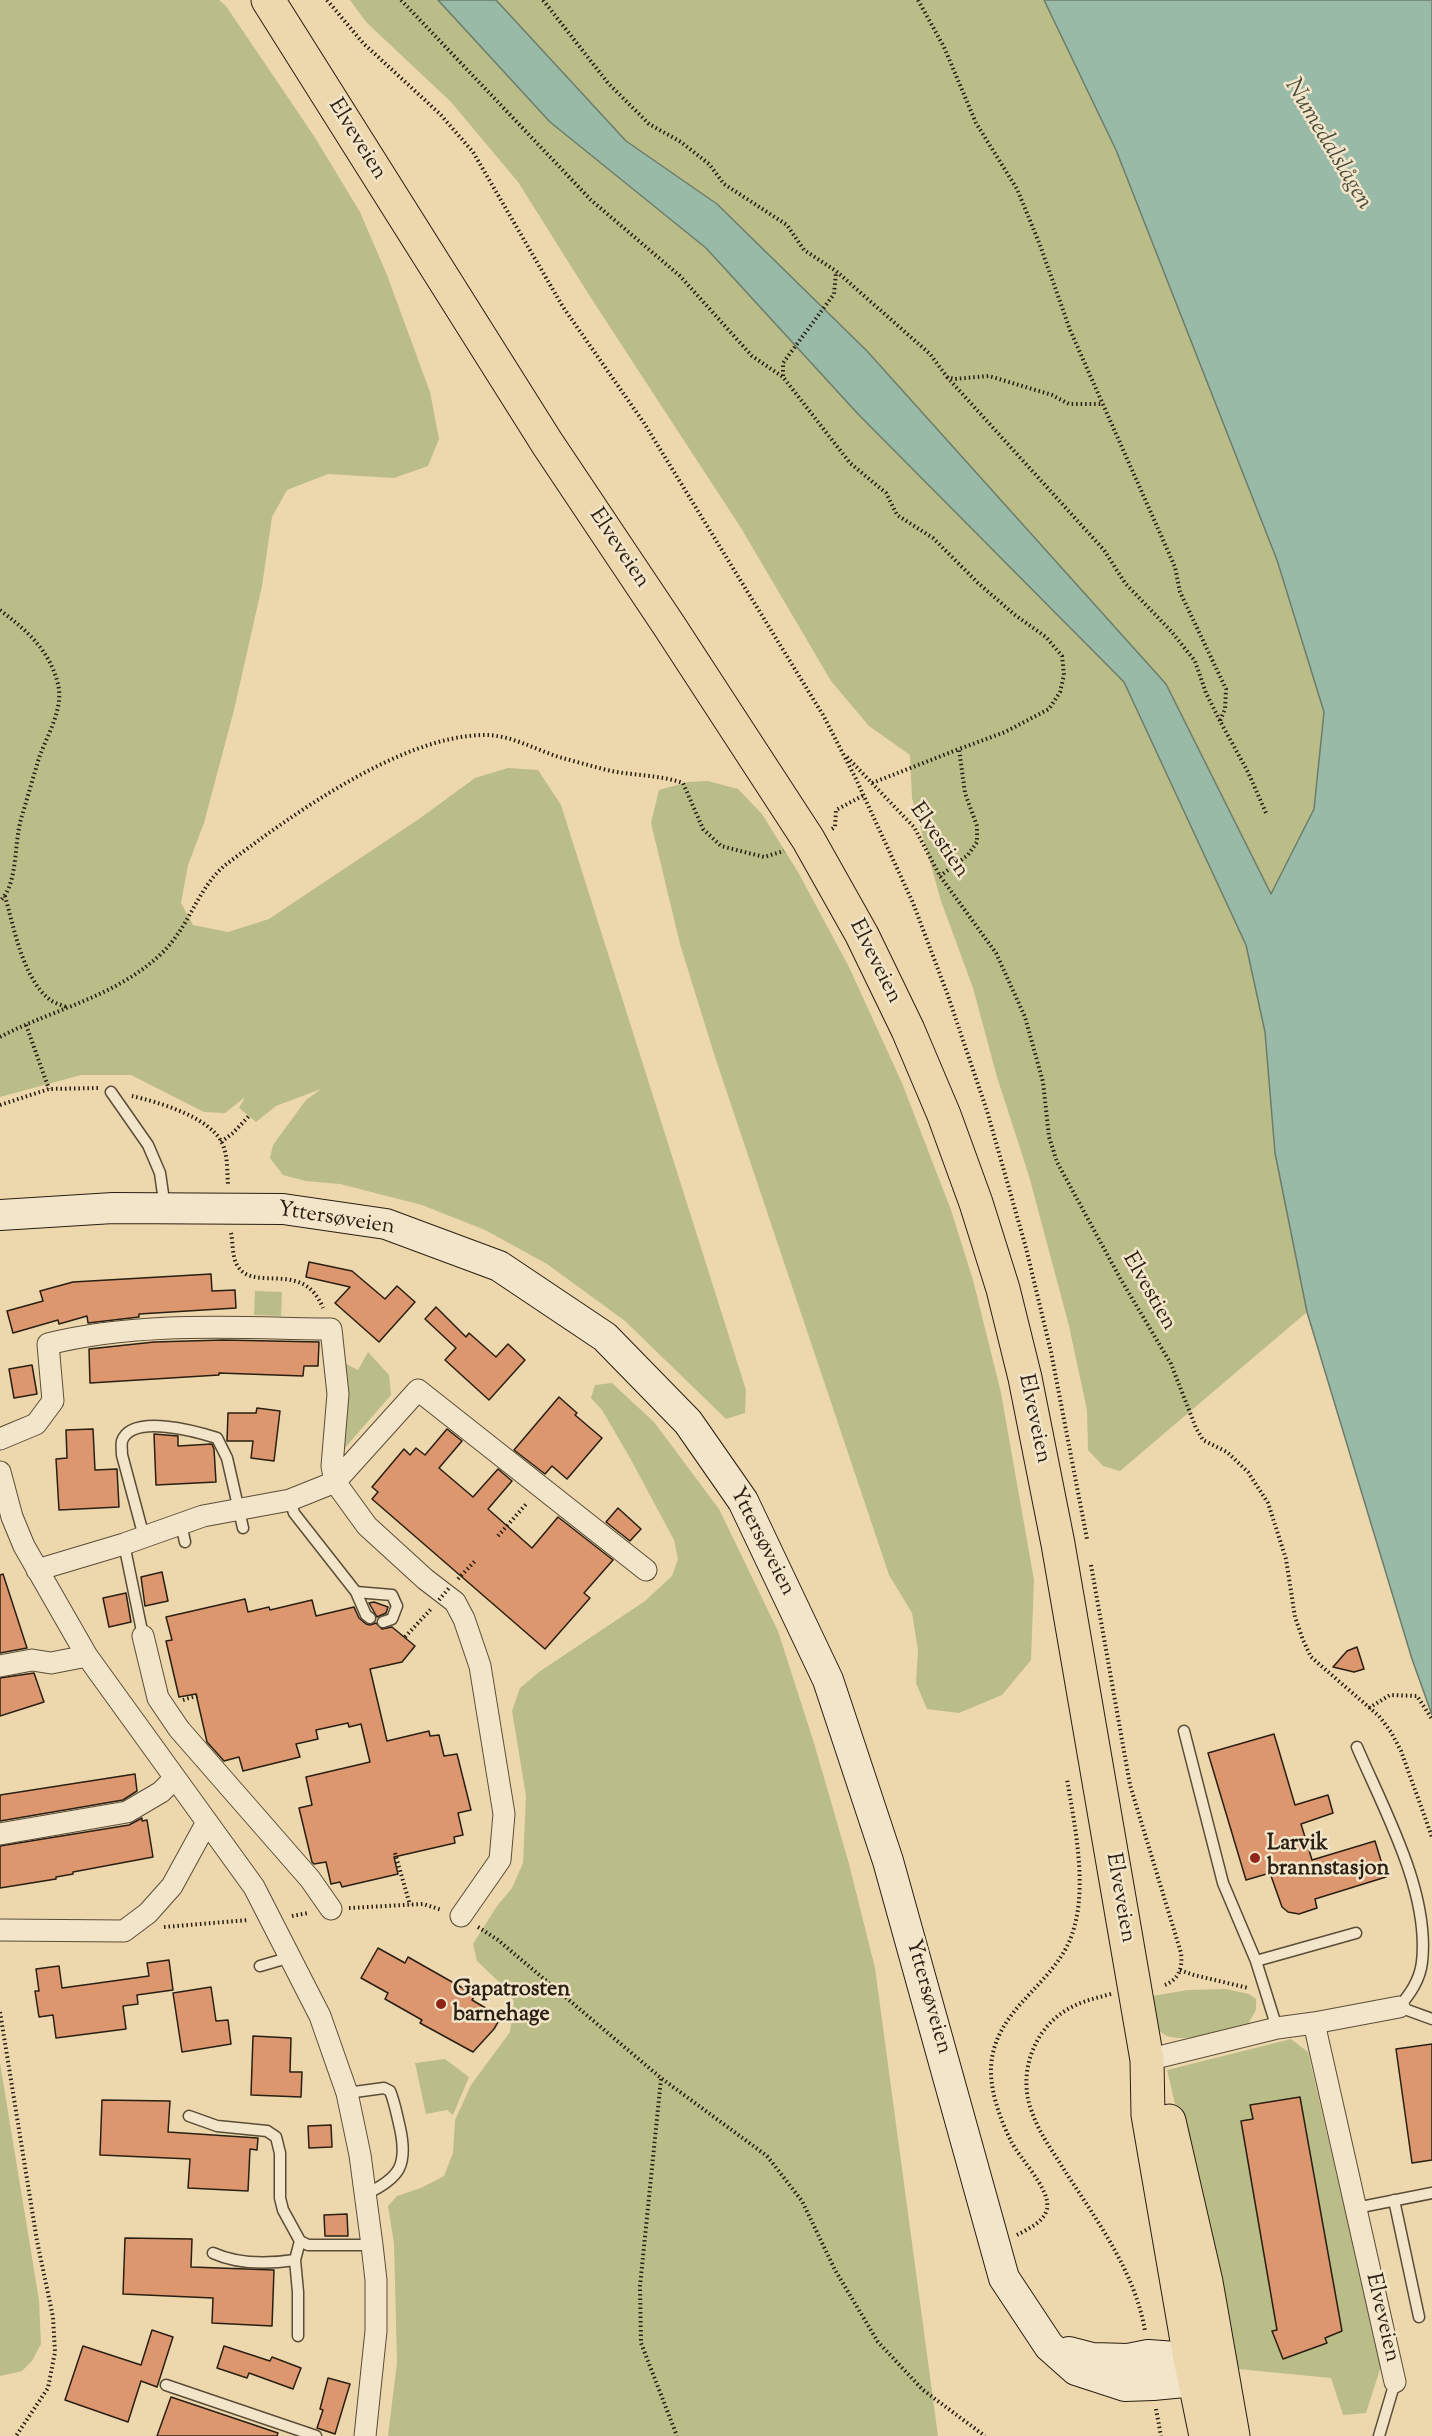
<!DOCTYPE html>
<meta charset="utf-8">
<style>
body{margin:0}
canvas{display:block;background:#edd7ac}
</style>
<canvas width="1432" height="2436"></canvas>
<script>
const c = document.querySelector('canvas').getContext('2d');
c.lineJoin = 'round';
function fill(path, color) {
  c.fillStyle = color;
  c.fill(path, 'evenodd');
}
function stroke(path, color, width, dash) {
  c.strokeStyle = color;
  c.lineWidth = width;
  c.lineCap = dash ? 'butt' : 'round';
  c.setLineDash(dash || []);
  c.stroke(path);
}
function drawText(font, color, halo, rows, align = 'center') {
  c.font = font + ' "Sorts Mill Goudy",serif';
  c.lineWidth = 5;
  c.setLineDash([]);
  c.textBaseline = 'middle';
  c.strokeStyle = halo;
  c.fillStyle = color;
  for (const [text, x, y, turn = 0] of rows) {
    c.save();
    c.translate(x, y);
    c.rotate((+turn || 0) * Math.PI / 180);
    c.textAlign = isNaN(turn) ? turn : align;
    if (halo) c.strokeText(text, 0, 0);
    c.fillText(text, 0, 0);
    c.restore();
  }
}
fill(new Path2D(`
 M0 0H219L226 6 314 136 360 212 387 275 430 392 439 439 428 466 394 478 328 474 287 490 272 517 262 586 234 710 204 823 188 865 181 903 193 925 228 932 269 919 419 819 475 778 508 768 538 770 561 805 746 1390 745 1413 726 1419 625 1321 547 1264 485 1230 422 1205 340 1184 306 1181 283 1175 270 1158 273 1145 306 1100 321 1089 276 1106 256 1122 239 1108 245 1097 225 1113 204 1112 131 1075H81L0 1097Z
 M350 0H438L550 122 706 248 858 414 1124 682 1246 945 1265 1032 1275 1153 1307 1312 1120 1471 1103 1466 1088 1450 1087 1410 1069 1326 1029 1176 997 1077 973 988 941 901 912 798 910 755 869 726 831 681 741 528 591 298 518 182 451 102 366 22Z
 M496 0H1044L1116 150 1277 560 1324 712 1314 809 1271 894 1166 684 867 351 717 204 626 141Z
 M708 781 738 789 762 814 798 872 849 967 902 1083 951 1210 973 1280 1001 1393 1034 1580 1031 1660 1002 1695 959 1713 927 1709 916 1683 918 1650 912 1613 889 1575 715 1057 680 944 651 823 659 790 688 782Z
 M255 1291 282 1292 281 1316 254 1315Z
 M368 1352 389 1375 391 1395 344 1449V1363L358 1370Z
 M612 1383 654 1422 719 1509 778 1631 814 1743 849 1864 875 1968 938 2436H388L397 2362 394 2244 388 2206 397 2196 421 2188 444 2176 453 2153 455 2120 471 2085 510 2032 514 2001 500 1983 477 1961 473 1944 497 1906 512 1888 523 1863 526 1796 512 1711 520 1688 539 1672 645 1601 672 1576 678 1559 674 1540 630 1458 602 1410 591 1398 595 1385Z
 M1226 1989 1249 1994 1256 1999V2010L1247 2026C1227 2030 1177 2046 1162 2033 1154 2027 1154 2006 1152 1996L1188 1990Z
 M1291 2039 1308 2052 1381 2366 1366 2413 1343 2415 1331 2378 1238 2369 1167 2070Z
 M445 2059 469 2077 453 2115 447 2110 426 2114 415 2063Z
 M0 2063 39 2300 41 2344 32 2361 22 2371 0 2376Z`), '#bbbd88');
const water = new Path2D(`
 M438 0H496L626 141 717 204 867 351 1166 684 1271 894 1314 809 1324 712 1277 560 1116 150 1044 0H1432V1715L1412 1659 1307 1312 1275 1153 1265 1032 1246 945 1124 682 858 414 706 248 550 122Z`);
fill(water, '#99baa7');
stroke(water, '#6c7c6b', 1.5);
const building = new Path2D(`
 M309 1262 352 1271 385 1299 397 1286 415 1302 379 1342 335 1303 350 1287 306 1277Z
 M211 1274 212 1291 235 1290 236 1308 139 1314V1317L88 1323 87 1316 59 1324 58 1320 13 1333 7 1311 43 1301 40 1291 73 1282Z
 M436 1307 466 1337 469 1333 496 1357 508 1344 525 1360 489 1400 445 1360 456 1348 425 1319Z
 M224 1340 319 1342 318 1366H304L303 1376 219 1373V1375L90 1383 89 1349 154 1342Z
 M32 1365 37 1394 14 1398 9 1369Z
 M559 1397 577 1413 575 1415 602 1438 567 1479 552 1466 545 1474 514 1450Z
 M257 1408 280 1411 274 1461 251 1458 253 1441H227L228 1413H256Z
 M93 1429 95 1470 117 1469 119 1507 59 1510 56 1459 67 1458 66 1430Z
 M447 1429 462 1441 439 1468 473 1497 498 1469 512 1481 488 1509 532 1548 558 1517 613 1560 584 1593 590 1598 545 1649 372 1499 378 1492 372 1487 404 1449 410 1455 416 1448 425 1455Z
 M154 1434 178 1436V1446L212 1444 214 1449 216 1482 156 1485Z
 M618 1508 641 1529 630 1541 606 1522Z
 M162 1572 168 1601 145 1606 141 1577Z
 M3 1574 27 1648 0 1653V1575Z
 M126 1593 131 1622 109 1627 103 1598Z
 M245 1599 248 1612 269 1607 270 1610 312 1600 316 1616 354 1607 359 1618 366 1624 370 1625 376 1623 382 1629 392 1627 415 1646 402 1662 370 1669 387 1741 429 1731 430 1736 439 1735 444 1756 457 1754 471 1810 458 1813 463 1835 454 1837 455 1843 394 1857 398 1874 342 1887 340 1882 331 1884 326 1862 314 1864 312 1862 299 1808 312 1805 306 1777 370 1762 361 1724 349 1727 348 1723 316 1730 318 1739 296 1744 300 1757 243 1771 239 1757 224 1761 207 1742 196 1694 179 1697 166 1641 172 1640 166 1617Z
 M374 1602 388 1607 386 1613 377 1617 369 1603Z
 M1357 1647 1364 1669 1354 1672 1333 1667 1347 1651Z
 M34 1673 44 1702 0 1716V1678Z
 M1274 1734 1295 1805 1328 1795 1333 1813 1301 1824 1312 1860 1375 1841 1386 1877 1315 1899 1317 1908 1299 1914 1288 1912 1282 1907 1270 1873 1246 1880 1208 1753Z
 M135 1774 137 1791 123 1800 0 1821V1795Z
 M142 1818V1821L147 1820 153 1857 73 1872V1874L56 1877V1879L0 1888V1846L129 1825Z
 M378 1948 405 1963 408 1957 475 1995 472 2000 501 2017 494 2029 473 2052 420 2023 422 2020 385 1999 388 1993 361 1978Z
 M169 1960 173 1990 137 1995 138 2004 123 2006 126 2029 56 2038 53 2015 39 2017 35 1991H39L36 1969 59 1966 62 1988 149 1976 147 1963Z
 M211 1987 216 2021 228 2020 231 2044 182 2052 173 1993Z
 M253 2036 291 2038 290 2072H302L301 2097 251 2095Z
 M1432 2044V2160L1412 2163 1396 2049Z
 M1300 2097 1342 2331 1325 2338 1327 2343 1283 2359 1272 2331 1277 2330 1241 2121 1253 2119 1250 2105Z
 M102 2100 170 2101 168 2132 258 2138 257 2150 250 2149 248 2191 188 2188 190 2159 100 2155Z
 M331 2125 332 2147 309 2148 308 2126Z
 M347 2214 348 2236H325L324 2215Z
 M125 2238 192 2239 191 2267 274 2270 272 2326 212 2323 213 2298 123 2294Z
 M152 2330 173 2337 157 2387 141 2381 128 2422 65 2400 83 2346 141 2365Z
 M224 2346 270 2361 272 2357 301 2368 293 2389 249 2373 247 2378 217 2368Z
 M328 2378 350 2384 335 2434 317 2428 323 2410 320 2409Z
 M171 2397 278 2433 277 2436H157Z`);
fill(building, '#dc976f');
stroke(building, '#291f12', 1.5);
const lane = new Path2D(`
 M111 1092 148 1145 160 1173 165 1208
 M290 1500 294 1513 356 1592 366 1615 370 1618
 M181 1524 185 1542
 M144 1537 122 1455C122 1451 121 1445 122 1441 132 1413 198 1432 217 1438L227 1458 243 1528
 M124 1544 143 1636
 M356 1592 392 1595 397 1606 392 1619 383 1622
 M1184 1731 1223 1883 1256 1961 1277 2028
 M1357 1747C1384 1810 1430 1892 1422 1962 1420 1980 1410 1994 1399 2007L1432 2019
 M1256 1961 1356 1933
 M260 1966 291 1957
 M347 2093 384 2088 390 2091C395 2103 397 2116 400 2128 408 2165 400 2178 366 2194
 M189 2116 217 2126 267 2131 276 2137 280 2153V2198L283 2210 300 2241 308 2245H372
 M1394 2200 1419 2317
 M1356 2208 1432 2193
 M213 2253C239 2265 268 2264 295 2260
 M298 2336V2292L295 2260 300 2241
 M166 2385 316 2436
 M1379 2436 1395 2382`);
const street = new Path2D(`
 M0 1439 36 1424 53 1401 48 1344C140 1321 236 1328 331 1329L338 1394 332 1466 335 1482 367 1526 425 1579 455 1602 464 1619 480 1666 504 1814 500 1860 461 1916
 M0 1472 12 1517 24 1546 87 1656 254 1887 320 2016 347 2093 360 2155 372 2245 376 2280V2331L365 2436
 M37 1570 124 1544 203 1516 290 1500 335 1482 418 1390 646 1570
 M143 1636 158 1698 179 1729 310 1879 331 1909
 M0 1666 32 1660 51 1663 87 1656
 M0 1834 127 1812 161 1792 175 1778
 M0 1930 124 1931 148 1913 172 1886 207 1822
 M1314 2023 1399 2007
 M1147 2060 1277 2028 1314 2023 1395 2382`);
const secondary = new Path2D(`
 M0 1215 113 1208 283 1209 386 1224 499 1266 605 1337 688 1422 743 1501 828 1680 888 1861 1004 2278 1049 2346 1076 2370 1125 2386 1153 2385 1195 2381 1215 2367
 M1069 2352 1092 2358 1128 2359 1148 2355 1190 2358 1214 2363`);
const highway = new Path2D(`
 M268 0 547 443 670 627 808 839 862 935 908 1030 944 1115 976 1203 1003 1289 1025 1378 1058 1544 1147 2060 1148 2115 1190 2358 1206 2436
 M1169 2121 1206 2282 1233 2436`);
stroke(lane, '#5a4d38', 13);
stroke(street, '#5a4d38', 23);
stroke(secondary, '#291f12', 32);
stroke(highway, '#291f12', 35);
stroke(new Path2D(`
 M327 0 363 43 440 114 473 152 563 307 644 423 823 715 856 779 913 903 947 993 987 1111 1026 1248 1051 1352 1087 1539
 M401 0 591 200 680 276 752 356 783 377 850 463 886 493 897 515 933 538 978 583 1015 615 1046 637 1062 656 1064 675 1060 692 1049 709 1005 732 959 749 965 793 977 826V842L968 855 940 876
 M543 0 608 83 649 124 681 142 709 164 724 184 787 225 804 250 836 271 930 354 947 377 954 379 989 376 1052 395 1069 404H1101
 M918 0 944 47 976 123 1017 189 1040 245 1070 330 1175 567 1180 592 1226 689 1225 709 1220 721 1248 772 1266 813
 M783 376V363L834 294 836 272
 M947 377 1104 550 1125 583 1171 631 1195 661 1206 693 1220 721
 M0 610C27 631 49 649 58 684 64 709 47 735 39 758 33 778 27 799 21 819 14 843 18 885 0 901
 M847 757 914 827 940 876 996 953 1025 1017 1043 1082 1049 1137 1057 1162 1120 1278 1171 1364 1196 1428 1203 1440 1227 1452 1248 1472 1268 1503 1286 1559 1295 1617 1303 1640 1311 1657 1379 1716 1391 1732 1401 1751 1432 1837
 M872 783 959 749
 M832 829 835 827 836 810 864 795
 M5 896C14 928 23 978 49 999 54 1003 61 1005 67 1007
 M26 1025 49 1089
 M0 1037C55 1008 117 997 163 952 190 925 197 890 224 866 289 817 401 735 485 735 511 735 534 749 559 757 573 761 588 765 603 769 629 776 657 774 683 783L703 829 721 846 764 857 784 851
 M132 1096C158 1102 210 1117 222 1143 228 1155 227 1171 228 1184
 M0 1105 49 1089 99 1088
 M221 1142 233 1133 249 1116
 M231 1233C233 1242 232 1256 237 1265 253 1294 303 1258 323 1308
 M498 1536 527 1503
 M1091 1565 1130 1785 1181 1953C1183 1969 1178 1981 1162 1986
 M458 1579 475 1561
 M405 1637 431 1609
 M183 1700 199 1695
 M1369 1708 1390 1695 1417 1696 1432 1719
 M395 1853 410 1905
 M349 1908 423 1904 442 1910
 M292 1916 308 1913
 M164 1927 249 1920
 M478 1927 498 1940 661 2078 767 2156 802 2201 835 2270 878 2342 923 2390 985 2436
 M1180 1970 1194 1975 1248 1988
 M1111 1994C1096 1998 1082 2001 1068 2009 1033 2029 1017 2075 1032 2112 1039 2133 1052 2150 1063 2168 1095 2218 1135 2271 1145 2331
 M0 2012 37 2241 53 2317 55 2352 48 2388 16 2436
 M661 2079 640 2286 641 2343 677 2436
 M1017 2235C1028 2229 1044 2222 1047 2209 1051 2189 1019 2158 1011 2141 1000 2119 990 2091 991 2067 994 2014 1042 1991 1065 1950 1092 1902 1075 1829 1067 1779
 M1156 2409 1161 2436`), '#291f12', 4, [1.5, 3]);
stroke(lane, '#f3e5c9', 10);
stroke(street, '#f3e5c9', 21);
stroke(secondary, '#f3e5c9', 30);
stroke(highway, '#edd7ac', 33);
stroke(new Path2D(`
 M439 1600 449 1588`), '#291f12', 4, [1.5, 3]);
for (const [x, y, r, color] of [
 [1255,1858,6,"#8f2418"],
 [441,2004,6,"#8f2418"]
]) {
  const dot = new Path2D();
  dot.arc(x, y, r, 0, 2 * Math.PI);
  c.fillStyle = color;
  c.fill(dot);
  stroke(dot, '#f3e5c9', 2);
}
drawText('22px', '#291f12', '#f3e5c9', [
 ["Elveveien",356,140,58],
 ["Elveveien",618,549,56],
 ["Elvestien",938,841,55],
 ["Elveveien",874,962,63],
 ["Yttersøveien",336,1220,9],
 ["Elvestien",1148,1292,60],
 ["Elveveien",1033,1419,78],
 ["Yttersøveien",761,1542,63],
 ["Elveveien",1119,1898,80],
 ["Yttersøveien",927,1997,74],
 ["Elveveien",1381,2318,77]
]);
drawText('bold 22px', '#291f12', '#f3e5c9', [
 ["Larvik",1267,1845],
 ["brannstasjon",1267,1870],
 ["Gapatrosten",453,1991],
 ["barnehage",453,2016]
], 'left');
drawText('italic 24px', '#4b4e3f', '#f3e5c9', [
 ["Numedalslågen",1327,145,59]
]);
</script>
